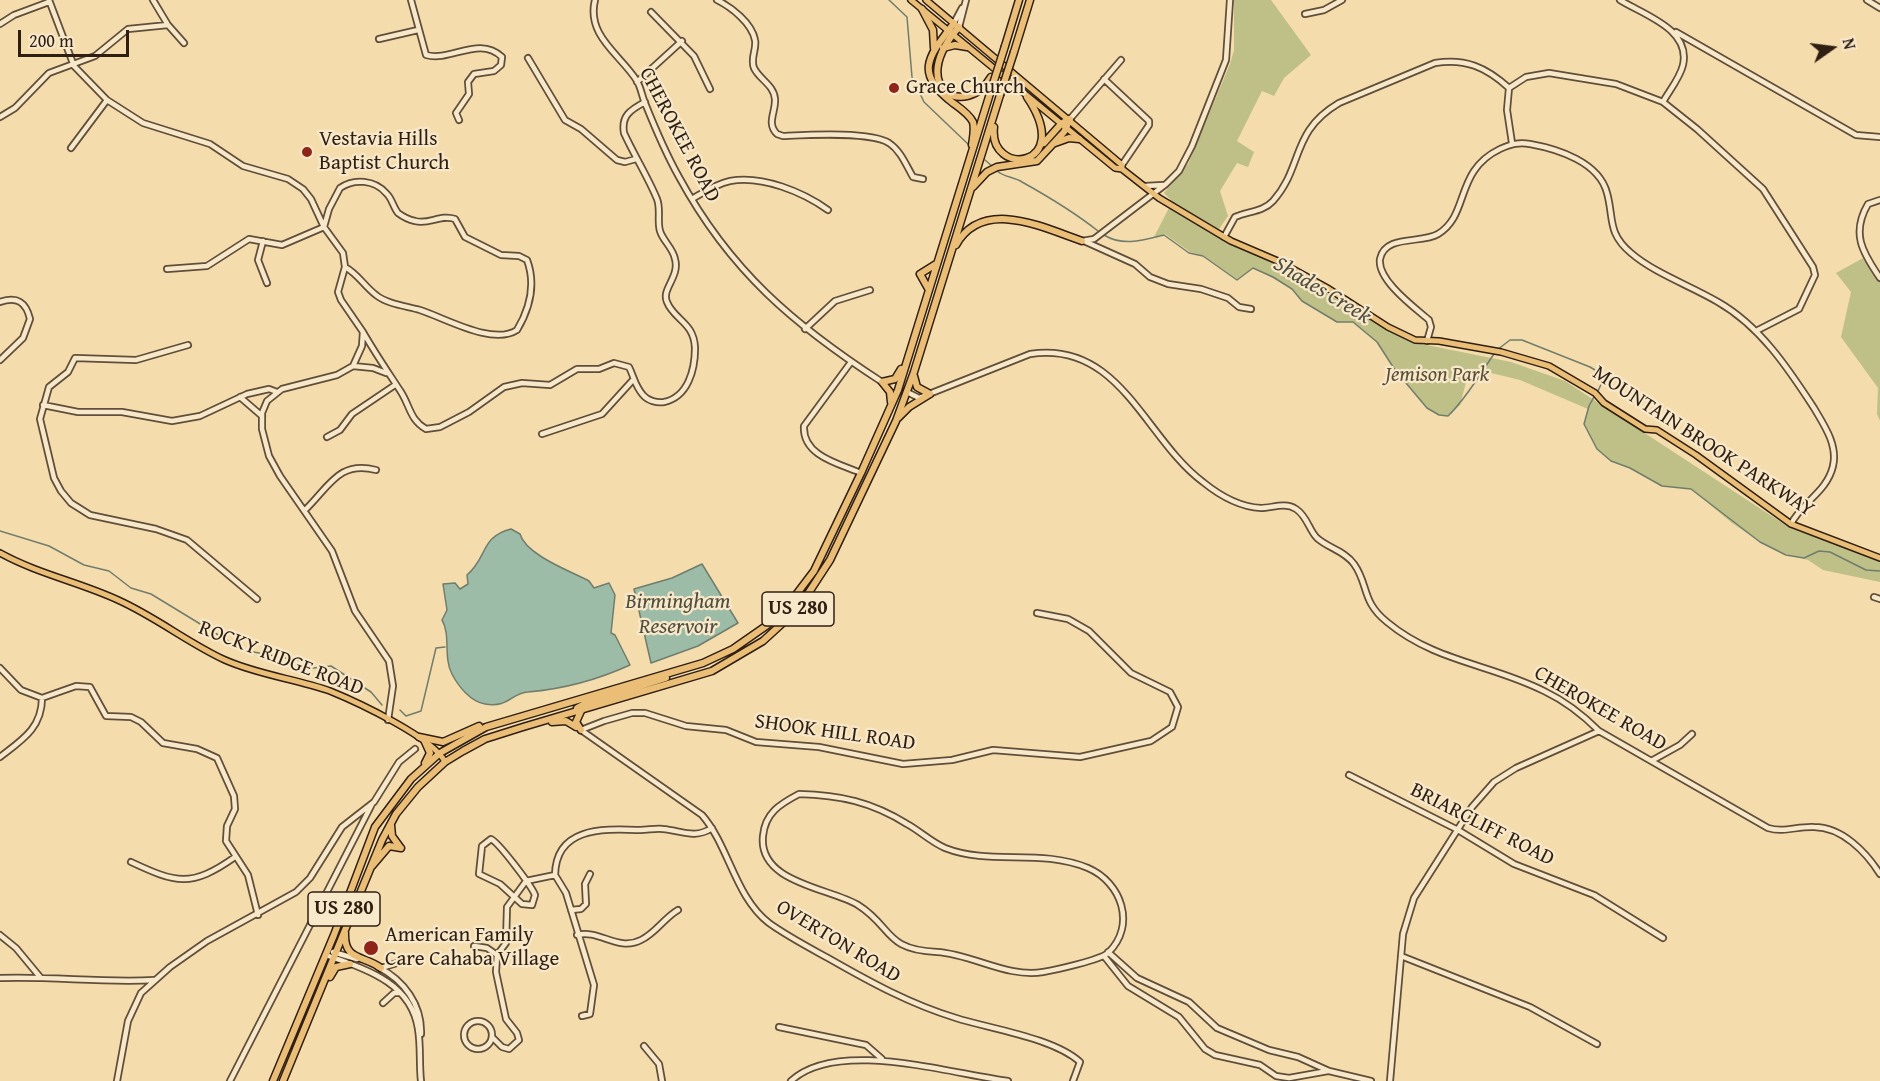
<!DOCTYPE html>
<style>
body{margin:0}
#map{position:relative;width:1880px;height:1081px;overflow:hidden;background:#f5dcad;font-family:"Gentium Book Plus",serif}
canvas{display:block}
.north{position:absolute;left:1802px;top:18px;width:60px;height:60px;-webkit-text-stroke:4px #f8e8ca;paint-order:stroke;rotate:76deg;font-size:16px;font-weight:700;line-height:24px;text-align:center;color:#2f1f13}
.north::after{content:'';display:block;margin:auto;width:21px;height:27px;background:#2f1f13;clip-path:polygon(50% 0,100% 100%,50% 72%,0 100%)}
.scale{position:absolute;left:18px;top:30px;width:111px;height:27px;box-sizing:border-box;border:3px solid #2f1f13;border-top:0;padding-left:8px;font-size:18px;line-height:21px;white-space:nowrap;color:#2f1f13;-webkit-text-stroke:4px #f8e8ca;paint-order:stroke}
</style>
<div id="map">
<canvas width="1880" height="1081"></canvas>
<div class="north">N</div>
<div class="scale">200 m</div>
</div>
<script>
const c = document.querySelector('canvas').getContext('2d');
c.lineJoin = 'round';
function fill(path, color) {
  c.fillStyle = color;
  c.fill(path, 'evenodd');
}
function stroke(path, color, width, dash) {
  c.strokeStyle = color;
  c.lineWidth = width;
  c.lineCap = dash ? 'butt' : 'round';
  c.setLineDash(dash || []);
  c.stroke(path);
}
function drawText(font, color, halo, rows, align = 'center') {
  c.font = font + ' "Gentium Book Plus",serif';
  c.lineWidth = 4.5;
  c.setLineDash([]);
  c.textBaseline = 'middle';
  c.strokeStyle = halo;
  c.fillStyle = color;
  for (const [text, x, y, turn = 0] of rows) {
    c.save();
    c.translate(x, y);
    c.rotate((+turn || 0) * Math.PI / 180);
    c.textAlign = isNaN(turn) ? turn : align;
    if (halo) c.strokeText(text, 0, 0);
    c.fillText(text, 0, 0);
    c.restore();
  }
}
fill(new Path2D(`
 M1234 0H1271L1311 55 1284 78 1274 96 1262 91 1237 141 1254 152 1248 167 1237 163 1220 191 1228 216 1219 229 1173 202 1164 193 1188 164 1230 64 1234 50Z
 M1170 206 1192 222 1282 266 1387 329 1422 344 1511 362 1565 381 1790 528 1880 560V582L1823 570 1808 560 1786 554 1760 542 1732 523 1691 489 1662 486 1630 468 1611 461 1597 449 1584 424 1588 409 1520 380 1475 369 1468 375 1460 405 1448 416 1439 415 1427 408 1395 370 1377 342 1353 322H1337L1302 301 1292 288 1253 268 1237 279 1204 256 1190 252 1165 234 1154 237Z
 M1863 258 1880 283V421L1877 414 1878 388 1841 337 1851 292 1836 273Z`), '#bec088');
const water = new Path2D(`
 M511 529 520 534C526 555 570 571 589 581L594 588 609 583 615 595 611 633 615 635 630 665C597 680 564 689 528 692 511 693 509 708 485 704 471 702 458 686 452 674 443 657 451 635 442 620L447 610 443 584 455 583 460 589 468 584 467 575C488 557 480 537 511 529Z
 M702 564 738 623 698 646 651 663 634 589 672 578Z`);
fill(water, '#9dbca7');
stroke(water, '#717d6c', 1.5);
stroke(new Path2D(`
 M889 0 907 17 912 77 924 102 969 145
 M985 160 992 166
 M997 171C1004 177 1014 177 1022 182 1049 197 1074 212 1098 231
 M1104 235C1123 247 1144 240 1164 235L1189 253 1203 256 1237 280 1253 268 1273 277 1292 289 1302 301 1337 322H1353L1377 342 1395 370 1427 408 1439 415 1448 416C1466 399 1480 374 1494 354
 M1497 350 1510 340H1522L1590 367 1600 373 1603 380 1598 391
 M1595 395 1589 406 1584 424 1597 449 1611 461 1630 468 1662 486 1691 489 1760 542 1786 555 1804 558 1819 551 1830 552 1866 570 1880 571
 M0 531 49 546 84 565 109 571 131 588 151 594 243 650 302 661 313 668 331 666 371 692 382 705
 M400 710 406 716 421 711 436 648 445 647`), '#717d6c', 1.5);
const minor = new Path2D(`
 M49 0 74 66 107 100 143 123 210 144 243 166 288 179 303 189 311 199 324 227 343 253 345 267 338 292 341 300 363 332 362 346 353 366 337 375 282 389 267 401 262 413V429L269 456 280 476 332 551 355 611 389 661 393 686 388 720
 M153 0 168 25 184 43
 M411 0 426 55C451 62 479 35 502 57L501 65 494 71 474 74 468 82 469 94 456 113 459 120
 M595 0C586 36 621 55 637 81 641 88 642 96 645 103 655 128 666 154 679 177 730 271 794 325 882 382
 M717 0C731 7 752 23 755 40 757 49 750 58 754 68 759 79 774 85 775 99 776 112 766 123 777 134L783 136C806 135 870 131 889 143 901 151 906 165 913 177L923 179
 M1620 0C1644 15 1691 29 1683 65 1680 78 1669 91 1663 102
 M1867 0 1880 8
 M651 12 694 56 710 89
 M1305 14 1324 10 1342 0
 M954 23 962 8
 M0 24 14 15 49 2
 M959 27 966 0
 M1676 32 1856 135 1880 137
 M379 39 418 30
 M528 58 565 120 581 129 617 160 625 162 636 159
 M1104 79 1149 121V125L1122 165
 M637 82 682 41
 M1509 88 1526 77 1549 73 1616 84 1663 102 1697 129 1763 189 1813 267 1815 275 1799 309 1758 330
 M1509 88 1507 110 1512 143
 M0 117 15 108 49 73 95 56 128 29 168 25
 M1070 119 1121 60
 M71 148 107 100
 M1145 186 1163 185
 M692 199C704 192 716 184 730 181 762 175 803 192 828 210
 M1880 200 1868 204C1851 233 1862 252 1880 278
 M1224 237 1235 217C1248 211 1263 212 1273 201 1304 166 1290 132 1339 103L1435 63C1465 58 1486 67 1509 88
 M263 241 258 260 267 283
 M1082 241 1094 239 1166 184 1179 171 1192 146 1226 60 1230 0
 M1084 241 1135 264 1150 277 1168 284 1201 289 1228 298 1239 307 1251 309
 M167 269 207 266 249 239 282 245 324 227 329 209 340 188C354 178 375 180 386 193 392 198 393 207 398 213 402 216 410 220 415 221 429 225 440 214 455 219L465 237 501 255 519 256 527 260C536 284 530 308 517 330 493 346 445 318 420 310 406 306 387 304 376 295 364 286 358 274 345 267
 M0 302C17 296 26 302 30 319L23 338 0 360
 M805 329 835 301 870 290
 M363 332C375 353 388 372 401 392 410 406 410 420 426 429L440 427 469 412 504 387 522 383 550 385 577 369H599L614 363 629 367C634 377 635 386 643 395 648 401 657 403 664 402 688 397 695 370 695 348 694 322 674 320 667 302 661 289 680 277 675 259 673 248 663 241 660 231 657 221 661 209 657 199 648 177 634 155 624 133 621 116 630 110 645 102
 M1427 341 1431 327 1429 320C1414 307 1377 280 1380 259 1385 234 1422 244 1438 234 1470 215 1454 171 1500 149 1511 144 1519 142 1530 144 1558 149 1599 162 1607 193 1614 218 1607 233 1631 253 1654 273 1691 286 1718 302 1760 326 1788 368 1814 408 1824 425 1838 445 1833 466 1827 492 1802 502 1791 524
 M188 345 136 360 75 358 68 372 49 387 40 419 54 478 61 491 71 503 90 515 156 529 187 540 257 599
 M851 362 804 426C802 456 840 464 861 473
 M353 366 373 368 386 373
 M907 392 919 398 1030 354C1120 340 1145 439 1203 482 1219 495 1240 507 1261 508 1272 508 1285 502 1296 509 1307 516 1309 530 1317 538 1328 548 1345 551 1354 564 1369 585 1361 601 1387 622 1435 662 1491 664 1544 691 1565 701 1583 715 1599 731L1768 828C1784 833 1797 826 1814 827 1842 827 1866 852 1880 874
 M240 397 262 416
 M43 405 78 412H122L172 421 200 416 247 394 269 389 277 392
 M542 434 602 414 632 381
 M327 437 340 430 352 414 395 385
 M305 510C329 487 339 460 376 470
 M1874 597 1880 599
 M0 668 21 690 42 698 76 686 90 687 106 716 131 717 141 722 163 743 197 749 217 758 234 796 235 809 227 826 226 841 248 875 258 915
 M581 730 604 721 632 713H645L686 726 726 730 756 742 819 747 903 764 952 760 993 750 1080 757 1151 741 1172 727 1178 707 1170 692 1131 673 1089 631 1068 619 1037 613
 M581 730 702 815C729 846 735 897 769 923 787 936 808 947 828 958 870 982 910 1004 956 1018 991 1029 1054 1038 1080 1062L1073 1081
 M0 757C22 740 42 728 42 698
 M1653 760 1680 745 1692 734
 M1349 775 1458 830 1514 864 1594 895 1663 938
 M799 794C840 795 872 802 907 824 920 831 931 842 945 848 991 866 1039 848 1088 868 1121 882 1137 925 1108 953 1100 960 1055 970 1043 972 1007 978 972 954 937 952 884 950 893 927 858 905 830 888 758 883 763 836 765 813 780 804 799 794Z
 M491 839C499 843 531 885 535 895L532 905 522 904 500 884 479 874 482 846Z
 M131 862C176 883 191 888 235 857
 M571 910 581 909 586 904 585 884 590 874
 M0 935 16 948 40 977
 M577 935C599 929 618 952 641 940 656 933 664 918 678 910
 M474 946 487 948 497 955
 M333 952 357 959
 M1108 952 1137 978 1189 1002 1217 1028 1269 1050 1298 1057 1329 1071 1371 1081
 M326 955C365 969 411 982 418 1029 421 1046 419 1064 421 1081
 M1104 956 1128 986 1179 1017 1205 1049 1215 1055 1260 1065 1276 1076 1289 1078 1328 1071
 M1401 956 1530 1007 1597 1044
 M378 967C404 980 422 1005 421 1034
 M381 968 397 963
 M0 978C52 976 103 983 154 980
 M383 1003 394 993H400
 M582 1016 590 1014 594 985 566 893 555 875C556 826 604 829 640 830 648 830 656 828 663 829 682 831 695 839 712 828
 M464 1035a14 14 0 1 1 28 0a14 14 0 1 1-28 0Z
 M779 1027 866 1045 882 1059
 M493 1038 502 1047 509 1049 519 1040 517 1033 506 1019 496 972 497 955 506 943 507 907 526 881 555 875
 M644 1046 659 1064 662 1081
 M117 1081 128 1021 141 993 170 967 207 941 296 892 310 878 342 827 374 802 399 762 415 749
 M230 1081 372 804
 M791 1081C837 1038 951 1074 1008 1081
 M1390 1081 1403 934 1414 898 1472 807 1494 782 1516 768 1599 731`);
const major = new Path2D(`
 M911 0 1115 168 1122 169 1159 198 1231 241 1280 262 1329 289 1388 327 1415 340 1439 341 1501 352 1549 366 1595 393 1604 403 1645 429 1657 430 1696 455 1791 524 1880 558
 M926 0 1122 165V169
 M0 553C38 574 79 582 118 600 156 617 188 643 225 660 259 675 296 679 330 691 357 702 434 738 445 762`);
const highway = new Path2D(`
 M922 9 933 30 934 48
 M954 23C929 56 913 73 953 103 960 108 969 114 973 122 975 129 973 138 972 145
 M959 27C905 88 966 120 991 77
 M1005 46 1019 0
 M943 48 955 45 967 47
 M1014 52 1030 0
 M994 127C988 178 1076 169 1027 97
 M1044 143 1061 124 1069 119
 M1055 143 1069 138 1079 139
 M973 187 987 172 997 167 1037 161 1064 132 1070 119
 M956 245C983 197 1044 228 1082 241
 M929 290 920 274 936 264
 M914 376 917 387 930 394
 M882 382 895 379 901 369
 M882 382 890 392 891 402
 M898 418 909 407 930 394
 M582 710 577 708 586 703 666 678
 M552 722 566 721 576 727
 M581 730 576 722 581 711
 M419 737 443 742 479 726
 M425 742 430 753 425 763
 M391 825 392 836 400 847
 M372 866 389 846 401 848
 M345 933C344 961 363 955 381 968
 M330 977 336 967 350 964
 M273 1081 334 935 375 827 411 779 440 753 486 727 703 663 733 649 766 626 789 604 814 571 861 473 898 390 992 87
 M283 1081 382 840 396 814 418 787 445 762 463 751 485 739 523 727 712 671 763 641 798 609 830 560 896 421 914 372 1000 95`);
stroke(minor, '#604e3a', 8);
stroke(major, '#2f1f13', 8);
stroke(highway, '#2f1f13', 9);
stroke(minor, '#f8e8ca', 4.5);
stroke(major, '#eabe76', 5);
stroke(highway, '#eabe76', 6);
const highwayBridge = new Path2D(`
 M992 87 1005 46
 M1000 95 1014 52`);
stroke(highwayBridge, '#2f1f13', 9, []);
stroke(highwayBridge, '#eabe76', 6);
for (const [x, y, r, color] of [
 [894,88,6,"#8f2418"],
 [307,152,6,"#8f2418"],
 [371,948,8,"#8f2418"]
]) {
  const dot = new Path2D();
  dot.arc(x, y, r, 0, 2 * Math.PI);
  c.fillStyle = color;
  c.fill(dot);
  stroke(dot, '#f8e8ca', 2);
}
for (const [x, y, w] of [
 [798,609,72],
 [344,909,72]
]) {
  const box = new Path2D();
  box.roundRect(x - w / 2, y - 17, w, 34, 4.5);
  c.fillStyle = '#f8e8ca';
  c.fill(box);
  stroke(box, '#2f1f13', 1.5);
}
drawText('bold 20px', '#2f1f13', null, [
 ["US 280",798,609],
 ["US 280",344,909]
]);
drawText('21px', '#2f1f13', '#f8e8ca', [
 ["Grace Church",906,88],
 ["Vestavia Hills",319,140],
 ["Baptist Church",319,164],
 ["American Family",385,936],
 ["Care Cahaba Village",385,960]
], 'left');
drawText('21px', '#2f1f13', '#f8e8ca', [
 ["CHEROKEE ROAD",679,135,62],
 ["MOUNTAIN BROOK PARKWAY",1703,442,33],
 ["ROCKY RIDGE ROAD",281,659,21],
 ["CHEROKEE ROAD",1600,709,30],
 ["SHOOK HILL ROAD",835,733,8],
 ["BRIARCLIFF ROAD",1482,825,27],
 ["OVERTON ROAD",838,942,31]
]);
drawText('italic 21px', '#5a4f36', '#f8e8ca', [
 ["Jemison Park",1437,376]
]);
drawText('italic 22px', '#504e3f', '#f8e8ca', [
 ["Shades Creek",1322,291,31],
 ["Birmingham",678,602],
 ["Reservoir",678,627]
]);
</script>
